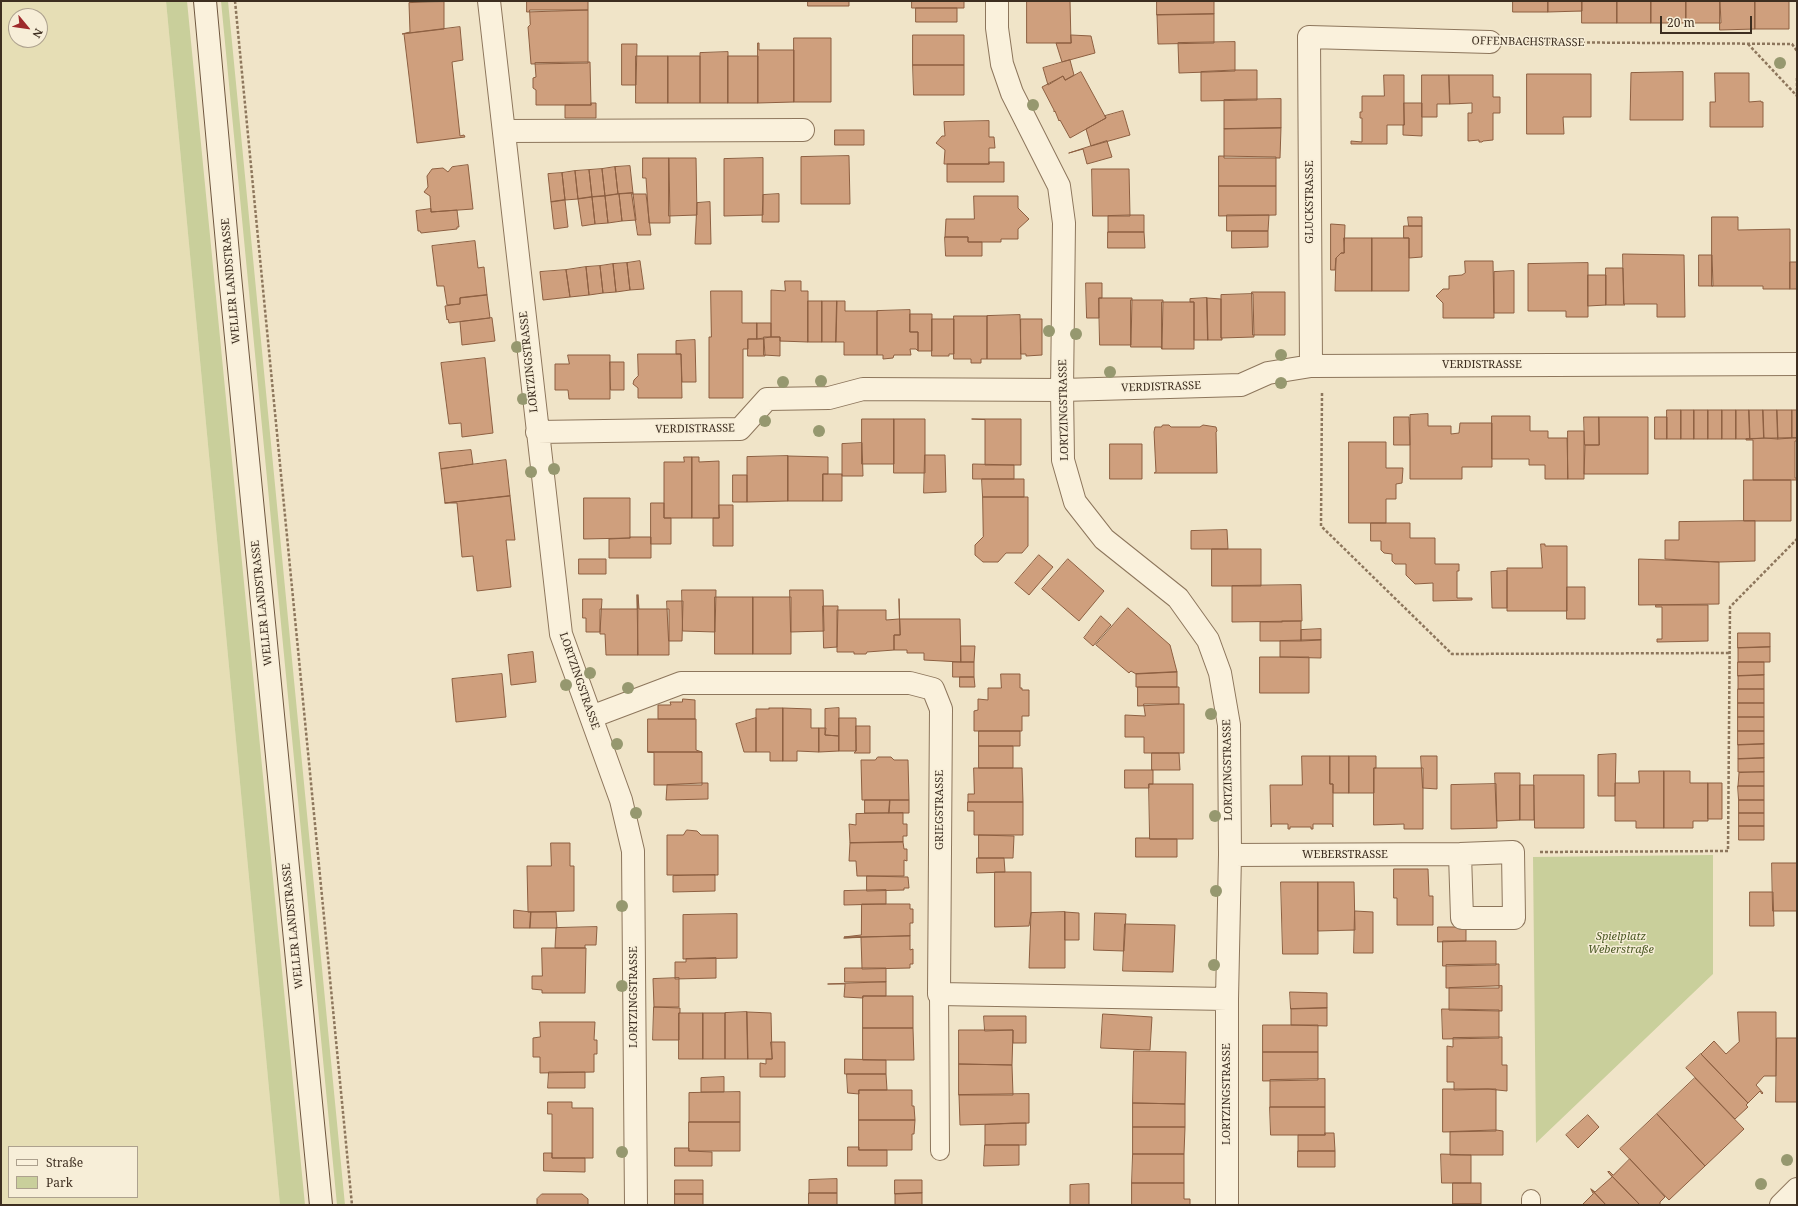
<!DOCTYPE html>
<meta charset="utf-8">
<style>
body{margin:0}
#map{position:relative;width:1798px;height:1206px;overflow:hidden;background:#f0e4c8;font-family:"Noto Serif",serif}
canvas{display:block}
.frame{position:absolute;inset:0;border:2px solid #3d2e20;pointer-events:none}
.legend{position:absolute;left:8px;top:1146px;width:130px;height:52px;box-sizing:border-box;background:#f7eed8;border:1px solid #ada18e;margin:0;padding:5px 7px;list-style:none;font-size:12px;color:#3d2e20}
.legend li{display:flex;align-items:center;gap:8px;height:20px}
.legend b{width:20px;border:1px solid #ada18e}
.north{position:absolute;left:8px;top:8px;width:40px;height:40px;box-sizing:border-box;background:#f7eed8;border:1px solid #ada18e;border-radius:50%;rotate:119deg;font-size:11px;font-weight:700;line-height:16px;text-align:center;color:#3d2e20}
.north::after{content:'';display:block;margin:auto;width:14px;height:18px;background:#9e2a2b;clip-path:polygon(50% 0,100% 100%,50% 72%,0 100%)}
.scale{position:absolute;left:1660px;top:16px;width:92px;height:18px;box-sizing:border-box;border:2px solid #3d2e20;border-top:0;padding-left:5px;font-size:12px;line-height:14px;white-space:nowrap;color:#3d2e20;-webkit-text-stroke:3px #f7eed8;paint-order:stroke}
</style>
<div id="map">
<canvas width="1798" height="1206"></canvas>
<div class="frame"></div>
<ul class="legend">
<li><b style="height:5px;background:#faf1dc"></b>Straße</li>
<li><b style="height:11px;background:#c9cf9b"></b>Park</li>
</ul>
<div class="north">N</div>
<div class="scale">20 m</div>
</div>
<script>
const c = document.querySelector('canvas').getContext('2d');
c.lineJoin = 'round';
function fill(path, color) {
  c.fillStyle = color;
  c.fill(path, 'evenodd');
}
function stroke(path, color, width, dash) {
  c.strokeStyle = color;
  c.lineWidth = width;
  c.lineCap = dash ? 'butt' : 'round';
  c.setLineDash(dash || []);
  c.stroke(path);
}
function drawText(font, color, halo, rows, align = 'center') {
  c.font = font + ' "Noto Serif",serif';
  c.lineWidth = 3;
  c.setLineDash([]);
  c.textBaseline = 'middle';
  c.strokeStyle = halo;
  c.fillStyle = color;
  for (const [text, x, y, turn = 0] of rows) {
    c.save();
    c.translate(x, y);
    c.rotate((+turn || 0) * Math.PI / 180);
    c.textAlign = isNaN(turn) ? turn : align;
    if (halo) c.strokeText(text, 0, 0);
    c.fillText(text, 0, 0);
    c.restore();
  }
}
fill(new Path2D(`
 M1 1H166L280 1205H1ZM16 16H40V40H16ZM9 1147H137V1197H9Z`), '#e6deb5');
fill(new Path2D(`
 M166 1H187L305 1205H280Z
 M221 1H228L345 1205H337Z
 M1713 855V974L1536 1143 1533 857Z`), '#c9cf9b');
const building = new Path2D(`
 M527 1H588V10L527 12Z
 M808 1H849V6H808Z
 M912 1H964V8H912Z
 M1027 1H1070L1071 43H1027Z
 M1157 1H1214V14L1157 15Z
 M1513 1H1548V12H1513Z
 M1548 1H1582V11L1548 12Z
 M1582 1H1617V23H1582Z
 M1617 1H1651V23H1617Z
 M1651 1H1686V23H1651Z
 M1686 1H1720L1721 23H1686Z
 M1720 1H1755V29L1720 30Z
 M1755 1H1789V29H1755Z
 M444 2V29L402 34 410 32 409 3Z
 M916 8H957V22H916Z
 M530 10H588V63L531 64 528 27 530 25Z
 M1214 14V43L1158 44 1157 15Z
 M460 27 463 60 452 62 460 136 464 135 465 137 417 143 404 34Z
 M913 35H964V65H913Z
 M1071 35 1091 36 1095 53 1062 62 1056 43H1071Z
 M794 38H831V102H794Z
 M1235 42V71L1179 73 1178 43Z
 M758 43H759V50H794V102L758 103Z
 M622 44H637L636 85H622Z
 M728 52V103H700V53Z
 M636 56H668V103H636Z
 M668 56H700V103H668Z
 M728 56H758V103H728Z
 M1070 60 1074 75 1065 80 1063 76 1048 85 1043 68Z
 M588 62H590L591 105H536V90L533 88V78L536 77 535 63Z
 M913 65H964V95H914Z
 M1235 70H1257V100L1201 101V72Z
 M1081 72 1106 118 1070 138 1060 120 1059 121 1055 111 1054 112V110L1042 87 1063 76 1065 80Z
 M1683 72V120H1630L1631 73Z
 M1715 73H1749V102L1761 101V102H1763V127H1710V102H1715Z
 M1527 74H1591V117H1563L1564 134H1527Z
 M1384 75H1404V125H1387V144H1351V141L1362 142V118H1360V112H1362V96H1384Z
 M1422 75H1449L1450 104H1437V117H1422Z
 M1449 75H1493V97H1500V113H1493V140L1483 141 1482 142H1479V140L1468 141V113H1472V103L1450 104Z
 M1281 99V128L1224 129V100Z
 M591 103H596V118H565V105H591Z
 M1404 103H1422V136L1403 135V125H1404Z
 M1123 111 1130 135 1091 146 1086 129 1106 118 1105 116Z
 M989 121V137H994L995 148H989V164H944L945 150 936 143 942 136H945L944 122Z
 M1281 128 1280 158H1224V129Z
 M835 130H864V145H835Z
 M1107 141 1112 157 1087 164 1083 149 1069 153Z
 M849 156 850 204H801V157Z
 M1219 156 1276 157V186H1219Z
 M643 158H669L670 223H649L646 178H643Z
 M669 158H696L697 215 669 216Z
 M763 158V215L724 216V159Z
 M989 162H1004V182H947V164H989Z
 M468 165 473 209 431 212 430 196 424 192 428 187 427 176 432 169 443 168 448 172 452 167Z
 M630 166 633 193 618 194 615 167Z
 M615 167 618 194 605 196 602 169Z
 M602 169 605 196 592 197 589 170Z
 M1092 169H1129L1130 216H1093Z
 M589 170 592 197 578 199 575 171Z
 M575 171 578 199 565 200 562 173Z
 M562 173 565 200 551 202 548 174Z
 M1219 186H1276V215L1219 216Z
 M633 193 636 220 622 221 619 194Z
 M619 194 622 221 608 223 605 196Z
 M632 194H646L651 235H638Z
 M779 194V222H762L763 195Z
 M605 196 608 223 595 224 592 197Z
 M974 196H1018V208L1029 219 1018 229V239H1001V242H968V237H945L946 219H974Z
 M592 197 595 224 582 226 578 199Z
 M565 200 568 227 554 229 551 202Z
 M710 202 711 244H695L697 203Z
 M431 209V212L457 210 459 227H457V229L421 233 420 231H418L416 211Z
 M1130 215H1144V232H1108V216Z
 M1227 215H1269L1268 231H1227Z
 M1408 217H1422V226H1409Z
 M1712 217H1738V230L1790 229V289H1763V286H1712Z
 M1331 224 1345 225 1344 253H1341L1336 258 1335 270H1331Z
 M1404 226H1422V257L1409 258V238H1404Z
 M1232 231H1268V247L1232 248Z
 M1108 232H1144L1145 248H1108Z
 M945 237H968V242H982V256H946Z
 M1344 238H1372V291H1335L1336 258 1341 253H1344Z
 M1372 238H1409V291H1372Z
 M475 241 478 268 484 267 487 295 460 298V304L447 305 444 286H437L432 246Z
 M1623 254 1684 255 1685 317H1657V304H1624Z
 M1699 255H1712L1713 286H1699Z
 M640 261 644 289 630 290 627 263Z
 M1465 261H1493L1494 318H1443V303L1436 296 1443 289H1449V276L1462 275 1465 273Z
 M1790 262H1797V289H1790Z
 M627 263 630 290 616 292 613 264Z
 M1588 263V317H1566V311H1528V264Z
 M613 264 616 292 603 293 600 266Z
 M600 266 603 293 589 295 586 267Z
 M586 267 589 295 570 297 566 270Z
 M1606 268H1623L1624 304 1625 305H1606Z
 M566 270 570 297 543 300 540 272Z
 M1514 271V313H1494V272Z
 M1588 275H1606V305L1588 306Z
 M785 281H801V291H808V342L780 341V337H771V290L785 291Z
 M1086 283H1102V298H1099V318H1087Z
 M711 291H742V323H757V339H748V349H743V398H709V337H711Z
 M1252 292H1285V335H1253Z
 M1253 294 1254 337 1221 338V295Z
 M487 295 490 318 449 323 448 319 447 320 445 306 460 304V298Z
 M1099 298H1132L1131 345H1100Z
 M1207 298 1208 340H1194V302H1190V299Z
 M1207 298 1221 299V338H1222V340H1208Z
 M1131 300H1163L1162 349 1161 347H1131Z
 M808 301H822V342H808Z
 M822 301H837L836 342H822Z
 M837 301H845V311H877V355H844V342H836Z
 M1162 302H1194V349H1162Z
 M910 310V332H918V351L916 349H910L911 355H894L893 358 883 359V355H877V311Z
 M910 314H932V351H918V332H910Z
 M1020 315 1021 359H987V316Z
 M954 316H987V359H981V363H971V359H954Z
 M492 318 495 341 462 345 460 322Z
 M932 319H954V354H949V356H932Z
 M1021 319H1042V355L1026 356V354H1021Z
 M757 323H771V337L757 339Z
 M764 337H780V356L764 355Z
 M748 339H764L765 356H748Z
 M695 340 696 382H682L681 354H676V341Z
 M638 354H681L682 398H638V388L633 384 634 380 638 376Z
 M568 355H610V399H569L568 390H555V364H569Z
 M485 358 493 433 462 437 461 423 449 424 441 363Z
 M610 362H624V390H611Z
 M1667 410H1681V439H1667Z
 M1681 410H1694V439H1681Z
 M1694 410H1708V439H1694Z
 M1708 410H1722V439H1708Z
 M1722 410H1736V439H1722Z
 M1736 410H1749L1750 439H1736Z
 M1749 410H1763L1764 438 1750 439Z
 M1763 410H1777L1778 439 1764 438Z
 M1777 410H1792V438L1778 439Z
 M1792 410H1797V438H1792Z
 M1428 414V426H1451V434L1459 433 1460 423H1492V467H1462V479H1410V415Z
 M1492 416H1530V431H1548V438H1567L1568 479H1545V465H1529V459H1492Z
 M1394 417H1409L1410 445H1394Z
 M1584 417H1599V445H1585Z
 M1599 417H1648V474H1584L1585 445H1599Z
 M1655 417H1667V439H1655Z
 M862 419H894V464H862Z
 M894 419H925V473H894Z
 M972 419H1021V465H985V420Z
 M1163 425H1169L1171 427H1200L1203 425 1216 427 1217 431 1216 432 1217 473H1154L1156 472 1154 432 1155 427H1161Z
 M1568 431H1584V479H1568Z
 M1797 438V441H1795V478H1797V480H1753V440H1746V439Z
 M1349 442H1386V468H1403L1402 483 1396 484V499H1386V523H1349Z
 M862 443 863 476H842V444Z
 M1110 444H1142V479H1110Z
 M471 450 473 464 441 469 439 453Z
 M925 455H945L946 492 924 493Z
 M788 456V501L747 502V457Z
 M788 456 828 457V474H823V501H788Z
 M684 457H692V518H664V462H684Z
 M692 457H699V462L719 461V518H692Z
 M506 460 510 496 445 503 441 469Z
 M973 464 1014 465V479H973Z
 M823 474H842V501H823Z
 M733 475H747V502H733Z
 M982 479H1024V497H983Z
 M1744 480H1791V521H1744Z
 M510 496 515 540H506L511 587 477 591 473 556 462 557 457 503H445Z
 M983 497H1028V546L1022 553H1006L998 562H983L975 555V545L983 537Z
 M584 498H630V538L584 539Z
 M651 503H664V518H671V544H651Z
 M719 505H733V546H713V518H719Z
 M1755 521V561L1719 562 1665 559V540H1679V522Z
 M1371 523H1410V538H1435V564H1459V571H1457V598H1472V600L1433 601V583L1415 584 1406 575V564H1395L1392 561V554L1384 553 1381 550V541H1371Z
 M1227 530 1228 549H1191V531Z
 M630 537H651V558H609V539L630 538Z
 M1541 544H1545V546H1567V611H1507V568H1542Z
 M1212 549H1261V586H1212Z
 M1039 555 1053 567 1029 595 1015 583Z
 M579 559H606V574H579Z
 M1068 559 1104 591 1079 621 1042 589Z
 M1639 559 1719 562V604L1639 605Z
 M1507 571V608H1492L1491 572Z
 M1301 585 1302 621 1232 622V586Z
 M1567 587H1585V619H1567Z
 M682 590H716L715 632 683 631Z
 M790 590H823L824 631 791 632Z
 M637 595 638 655H606L605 634H600V609H637Z
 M638 595 639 609H669V655H638Z
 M715 597H753V654H715Z
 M753 597H791V654H753Z
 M583 599H602L600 632H586V618H583Z
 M899 599 900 635H894V650L867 652 866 654H854V652H837V610H886V620L899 619Z
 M667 601H683L682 641H669Z
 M1656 605H1708V641L1657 642V639H1662V607H1656Z
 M823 606H838L837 647 824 648Z
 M1128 608 1170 645 1177 672 1136 674 1131 671 1129 673 1096 645Z
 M1101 616 1111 625 1093 646 1084 638Z
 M900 619H960L961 662 924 660V653H907V650H894V635H900Z
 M1282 621H1301V641H1260V622H1282Z
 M1321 629V640L1301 641V630Z
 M1738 633H1770V647L1738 648Z
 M1321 640V658L1280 657V641Z
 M961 646H975L974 662H961Z
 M1770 647V662H1738V648Z
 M533 652 536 682 511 685 508 655Z
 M1260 657H1309V693H1260Z
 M953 662H974V677H953Z
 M1738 662H1764V675L1738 676Z
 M1177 672V687H1136V674Z
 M502 674 506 717 456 722 452 679Z
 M1001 674H1020V688H1022V690H1029V716H1022V731H974V711L978 710V699L988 700V688H1001Z
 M1764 675V689H1738V676Z
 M960 677H974L975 687H960Z
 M1138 687H1179V704L1138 706Z
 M1738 689H1764V703H1738Z
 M683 699 695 700V719H658V705H671L670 702H682Z
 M1738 703H1764V717H1738Z
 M1144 704H1184V753H1144V737H1125V715L1145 716Z
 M769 708H783V761H770V752H756V709H769Z
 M783 708 811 709V728H819V752L797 751V761H783Z
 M839 708V736L825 735V709Z
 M1738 717H1764V731H1738Z
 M756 718V752H744L736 724Z
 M839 718H856V751H839Z
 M648 719H696V750L702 752H648Z
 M856 726H870V753H854L856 751Z
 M819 728H826L825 735 839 736V751L819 752Z
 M979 731H1020V746H979Z
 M1738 731H1764V744L1738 745Z
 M1764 744V758L1738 759V745Z
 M979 746H1013V768H979Z
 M648 752H702V785H654V753Z
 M1152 753H1179L1180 770H1152Z
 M1616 754 1615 796H1598V755Z
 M1302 756H1330V784H1333V827L1332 824H1313V829H1311V827H1290V829H1288V824H1272L1271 827 1270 785H1302Z
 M1330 756H1349V793H1333V784H1330Z
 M1349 756H1376V768H1374V793H1349Z
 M1421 756H1437V789L1423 788Z
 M878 757H891L894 760H908L909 800H862L861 760H875Z
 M1764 758V772H1738V759Z
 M974 768H1022L1023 802H968V794H974Z
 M1374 768H1423V829H1404V824L1374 825Z
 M1125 770H1153V784H1149V788H1125Z
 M1639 771H1664V828H1636V821H1615V783H1639Z
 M1664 771H1690V783H1708V821H1693V828H1664Z
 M1764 772V786H1738L1739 773Z
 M1495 773H1520V820L1497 821Z
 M1534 775H1584V828H1535Z
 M702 783H708V799L666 800 667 785Z
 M1708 783H1722V819H1708Z
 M1149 784H1193V839H1150Z
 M1496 784 1497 828 1451 829V785Z
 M1520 785H1534V820H1520Z
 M1738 786H1764V800H1739Z
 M865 800H890L889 813H865Z
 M890 800H909V813H889Z
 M1739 800H1764V813H1739Z
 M968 802H1023V835H974V811H968Z
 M903 813V824H907V836H903V842L850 843 849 824 856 825V814Z
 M1739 813H1764V826H1739Z
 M1739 826H1764V840H1739Z
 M687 830 697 831 701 835H718V875H667V835H683Z
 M979 835 1014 836 1013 858H979Z
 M1136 838H1149L1150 839H1177V857H1136Z
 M903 842 904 849H907V861L904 860V876H857L856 861H849L850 843Z
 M551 843H570V866H574V911L528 912 527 866H551Z
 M977 858H1004L1005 872 977 873Z
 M1772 863H1797V911H1773Z
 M1394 869H1428L1429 896H1433V925H1397V898H1394Z
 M995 872H1031V913L1029 926 995 927Z
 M715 875V891L673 892V876Z
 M867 876 908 877 909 888H904V890L867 891Z
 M1281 882H1318V954H1283Z
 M1318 882H1354L1355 930 1318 931Z
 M886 890V904L844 905V891Z
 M1750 892H1773L1774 926H1750Z
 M862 904H910V909H913V923H910V936L844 937 861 935Z
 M514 910 531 912 530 928H514Z
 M1355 911 1373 912V953H1354Z
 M531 912H556L557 928H530Z
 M1065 912 1079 913V940H1065Z
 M1065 912V968H1029L1031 913Z
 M1095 913 1126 914 1124 951 1094 950Z
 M737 914V958L683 959V915Z
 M1125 924 1175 925 1173 972 1123 971Z
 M597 927 596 945H585V948H555L556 928Z
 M1438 927H1466V941L1438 942Z
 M910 936V950L913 949V964H910V968L862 969 861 937 844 938Z
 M1443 941H1496V965L1443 966Z
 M542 948H586L585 993H542V990L532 989V976H542Z
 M716 958V978L675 979V962H686V959Z
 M1496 964H1499V988H1446V965Z
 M845 968H886V982H845Z
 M679 978V1007H654L653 979Z
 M886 982V996H863V998L844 997 845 984H828Z
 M1502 986V1011L1449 1010V988Z
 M1290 992 1327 993V1008L1291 1009Z
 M863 996H913V1028H863Z
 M654 1007 680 1008V1013H679V1040H653Z
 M1327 1008V1026L1291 1025V1009Z
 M1442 1009 1499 1010V1038L1443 1039Z
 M747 1012 748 1059H725V1013Z
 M747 1012 771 1013 772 1059H748Z
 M1738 1012H1776V1076H1764L1756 1085 1763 1093 1762 1094 1760 1091 1748 1103 1701 1054 1714 1041 1726 1054 1739 1042Z
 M679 1013H703V1059H679Z
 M703 1013H725V1059H703Z
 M1103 1014 1152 1017 1150 1050 1101 1048Z
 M984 1016H1026V1043H1013V1030L985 1031Z
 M540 1022H595L594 1040H597V1054H594V1072L540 1073V1057H533V1038L540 1037Z
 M1263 1025H1318V1052H1263Z
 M863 1028H913L914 1060H863Z
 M959 1030H1013L1012 1065 959 1064Z
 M1499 1037H1502V1065H1507V1091L1488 1089 1454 1090V1082H1447V1046L1453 1047V1038Z
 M1777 1038H1797V1102H1776Z
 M771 1042H785V1077H760V1063L766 1064V1059H772Z
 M1134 1051 1186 1052 1185 1104 1133 1103Z
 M1263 1052H1318V1080L1263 1081Z
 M1701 1054 1748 1103 1746 1105 1748 1107 1735 1119 1686 1068Z
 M845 1059 886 1060V1074H845Z
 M959 1064 1012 1065 1013 1095H959Z
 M549 1072H585V1088H548Z
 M847 1074H886L887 1090H859V1094L848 1093Z
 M724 1077V1092H701V1078Z
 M1695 1078 1744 1129 1705 1166 1657 1114Z
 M1325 1079V1107H1270V1080Z
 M1443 1089H1496V1131L1443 1132Z
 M859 1090H912V1106H914L915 1120H859Z
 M740 1092V1122H689V1093Z
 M1029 1094V1123L960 1125 959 1095Z
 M548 1102H572V1108H593V1158H552V1114H548Z
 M1133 1103 1185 1104V1127H1133Z
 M1270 1107H1325V1135H1271Z
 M1657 1114 1705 1166 1669 1200 1620 1149Z
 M1588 1115 1599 1127 1578 1148 1566 1135Z
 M859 1120H915L914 1134H912V1150H859Z
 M689 1122H740V1151H689Z
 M1013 1123H1026V1145H985V1125Z
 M1133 1127H1185L1184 1154H1133Z
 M1496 1130 1503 1131V1155H1450V1132Z
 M1325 1133H1334L1335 1151H1298V1135H1325Z
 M985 1145H1019V1165L984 1166Z
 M848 1147H859V1150H887V1166H848Z
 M675 1148H689V1151L712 1152V1166H675Z
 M1298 1151H1335V1167H1298Z
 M544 1153H552V1158H585V1172L544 1171Z
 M1133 1154H1184V1183H1132Z
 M1441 1154 1471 1155V1183H1442Z
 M1630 1159 1665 1197 1660 1202V1205H1640L1608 1172 1609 1171 1613 1175Z
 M1608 1172 1640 1205H1606L1591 1189 1595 1192 1612 1177Z
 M837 1179V1193H809V1180Z
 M675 1180H703V1194H675Z
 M895 1180H922V1193L895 1194Z
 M1132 1183H1184V1199H1190V1205H1132Z
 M1453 1183H1481V1204H1453Z
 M1089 1184V1205H1070V1185Z
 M1591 1189 1606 1205H1582L1593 1194Z
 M809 1193H837V1205H809Z
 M922 1193V1205H895V1194Z
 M542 1194H582L588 1199V1205H537V1199Z
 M675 1194H703V1205H675Z
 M1453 1204H1481V1205H1453Z`);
fill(building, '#cf9f7d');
stroke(building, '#8d5f41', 1);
const service = new Path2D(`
 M939 994 940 1151
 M1531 1205V1199`);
const minor = new Path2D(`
 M489 1 561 634 621 800 633 851 636 1205
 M997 1V28L1002 64 1012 93 1059 186 1064 223 1062 390 1063 460 1075 502 1104 539 1178 598 1208 640 1220 673 1229 725 1230 855 1227 999V1205
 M504 131 803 130
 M1311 366 1309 37 1490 42
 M537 432 740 429 767 399 829 398 863 389 1062 390 1241 385 1268 373 1311 366 1797 364
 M591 717 681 683H910L933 689 941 709 939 994 1227 999
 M1230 855 1460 854 1513 852 1514 918H1462L1460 854
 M1781 1205 1797 1189`);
const secondary = new Path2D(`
 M205 1 230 276 321 1205`);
stroke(service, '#8d765c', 20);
stroke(minor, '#8d765c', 24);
stroke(secondary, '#6f573f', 24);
stroke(new Path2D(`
 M235 1 352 1205
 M1517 42 1792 44 1797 51
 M1748 44 1797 96
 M1797 96V78
 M1322 393 1321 526 1452 654 1730 653
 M1540 852 1728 851 1730 607 1797 539`), '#8d765c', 2.5, [3, 2]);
stroke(service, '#faf1dc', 18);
stroke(minor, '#faf1dc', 22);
stroke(secondary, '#faf1dc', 22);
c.fillStyle = '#96986f';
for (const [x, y] of [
 [1780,63],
 [1033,105],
 [1049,331],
 [1076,334],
 [517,347],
 [1281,355],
 [1110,372],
 [821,381],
 [783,382],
 [1281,383],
 [523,399],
 [765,421],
 [819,431],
 [554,469],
 [531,472],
 [590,673],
 [566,685],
 [628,688],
 [1211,714],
 [617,744],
 [636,813],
 [1215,816],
 [1216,891],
 [622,906],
 [1214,965],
 [622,986],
 [622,1152],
 [1787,1160],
 [1761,1184]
]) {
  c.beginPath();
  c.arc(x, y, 6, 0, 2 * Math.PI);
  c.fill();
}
drawText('11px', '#3d2e20', '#f7eed8', [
 ["OFFENBACHSTRASSE",1528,42,1],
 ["GLUCKSTRASSE",1310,202,-90],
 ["WELLER LANDSTRASSE",231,281,-95],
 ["LORTZINGSTRASSE",529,362,-96],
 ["VERDISTRASSE",1482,365],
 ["VERDISTRASSE",1161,387,-2],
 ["LORTZINGSTRASSE",1064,410,-91],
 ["VERDISTRASSE",695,429,-1],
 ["WELLER LANDSTRASSE",262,603,-96],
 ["LORTZINGSTRASSE",579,681,71],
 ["LORTZINGSTRASSE",1228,770,-91],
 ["GRIEGSTRASSE",940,810,-90],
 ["WEBERSTRASSE",1345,855],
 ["WELLER LANDSTRASSE",293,926,-96],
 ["LORTZINGSTRASSE",634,997,-90],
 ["LORTZINGSTRASSE",1227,1094,-90]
]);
drawText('italic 11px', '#4d5a26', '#f7eed8', [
 ["Spielplatz",1621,937],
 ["Weberstraße",1621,950]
]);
</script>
